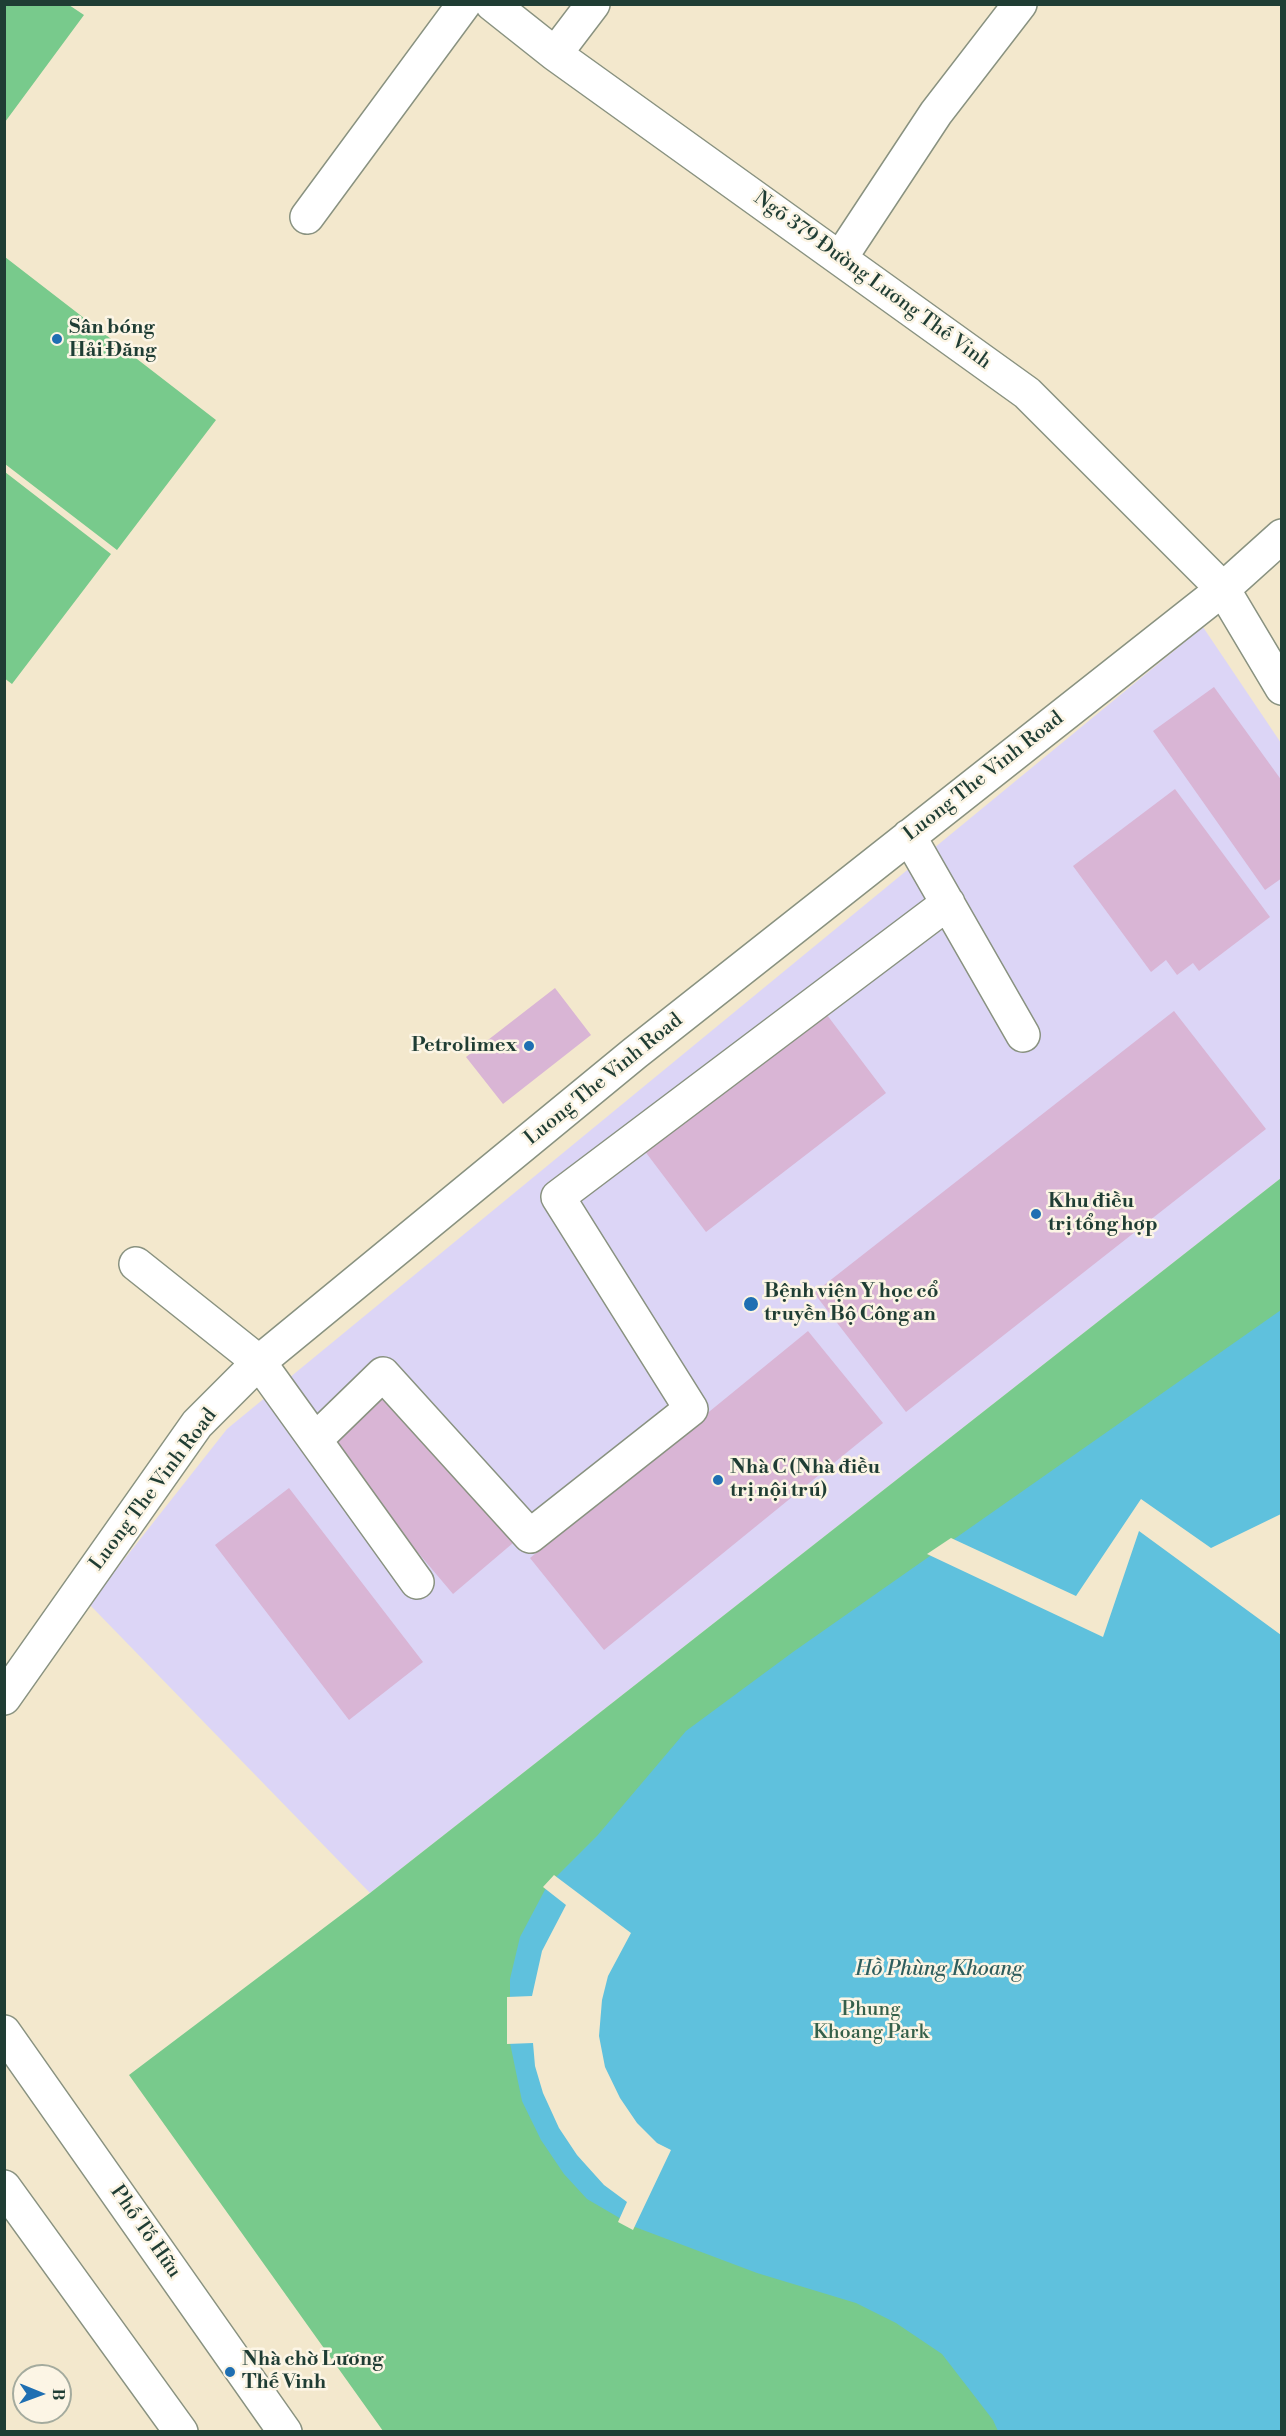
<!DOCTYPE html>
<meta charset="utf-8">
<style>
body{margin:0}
#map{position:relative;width:1286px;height:2436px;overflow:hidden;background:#f3e8cd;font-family:"Libre Bodoni",serif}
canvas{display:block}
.frame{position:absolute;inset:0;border:6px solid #1f3d34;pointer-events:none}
.north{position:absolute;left:12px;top:2364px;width:60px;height:60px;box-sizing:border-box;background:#fcf5e5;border:2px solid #a4ab9e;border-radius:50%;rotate:91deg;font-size:16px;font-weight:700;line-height:24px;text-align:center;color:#1f3d34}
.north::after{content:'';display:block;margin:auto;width:21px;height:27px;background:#1f6fb2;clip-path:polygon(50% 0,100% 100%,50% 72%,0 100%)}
</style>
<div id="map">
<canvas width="1286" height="2436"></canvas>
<div class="frame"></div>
<div class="north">B</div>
</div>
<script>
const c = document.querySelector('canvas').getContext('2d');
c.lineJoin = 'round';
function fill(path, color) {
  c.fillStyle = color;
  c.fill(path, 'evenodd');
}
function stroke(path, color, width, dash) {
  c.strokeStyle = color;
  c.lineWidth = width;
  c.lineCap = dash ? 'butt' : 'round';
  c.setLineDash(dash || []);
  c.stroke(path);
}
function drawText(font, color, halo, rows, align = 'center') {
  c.font = font + ' "Libre Bodoni",serif';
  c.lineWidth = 5;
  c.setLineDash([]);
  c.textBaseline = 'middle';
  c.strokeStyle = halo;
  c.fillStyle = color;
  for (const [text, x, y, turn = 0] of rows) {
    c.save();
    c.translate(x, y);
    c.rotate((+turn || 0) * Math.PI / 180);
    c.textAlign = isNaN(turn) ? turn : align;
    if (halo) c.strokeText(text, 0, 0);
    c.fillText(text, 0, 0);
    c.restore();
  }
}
fill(new Path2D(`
 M1203 627 1281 743V1178L370 1893 89 1604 227 1429Z`), '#dcd5f6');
fill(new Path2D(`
 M5 4 69 5 84 15 5 122Z
 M5 257 216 420 117 550 5 464Z
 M5 472 111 554 12 684 4 678Z
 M1281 1178V2431H383L129 2075 370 1893Z`), '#78ca8c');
fill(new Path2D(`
 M1281 1310V2431H998L993 2420 942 2354 896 2323 856 2303 757 2273 635 2227 587 2199 564 2174 541 2140 522 2101 510 2043V1979L520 1937 547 1886 597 1836 686 1731 793 1652Z`), '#5fc1dd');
fill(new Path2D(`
 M1141 1499 1211 1548 1281 1514V1635L1139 1531 1103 1637 927 1554 951 1538 1076 1596Z
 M554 1875 631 1933 608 1976 602 2000 599 2036 605 2067 620 2098 637 2123 657 2143 671 2150 633 2230 618 2222 627 2202 604 2185 577 2155 559 2128 543 2093 535 2066 533 2043 507 2044V1997L532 1996 542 1951 566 1905 543 1887Z`), '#f3e8cd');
fill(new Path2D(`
 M1214 687 1282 781V878L1265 890 1153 731Z
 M1175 789 1270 917 1199 971 1193 963 1177 975 1166 960 1151 972 1073 866Z
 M555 988 591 1035 503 1104 466 1057Z
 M824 1011 886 1093 706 1232 644 1150Z
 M1174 1011 1266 1129 906 1412 814 1293Z
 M808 1331 883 1423 604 1650 530 1558Z
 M388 1394 513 1543 453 1594 327 1445Z
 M289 1488 423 1662 349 1720 215 1545Z`), '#d9b5d5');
const minor = new Path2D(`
 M492 4 555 54 1027 393 1223 589 1282 688
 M555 54 593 4
 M307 217 464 4
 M841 257 936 113 1020 4
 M909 836 1023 1035
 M136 1264 259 1362 417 1582
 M315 1440 383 1374 530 1536 691 1409 558 1197 948 903
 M4 1698 197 1424 259 1362 635 1053 1223 589 1282 536`);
const major = new Path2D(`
 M4 2032 285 2432
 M4 2187 181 2432`);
stroke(minor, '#899280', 36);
stroke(major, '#899280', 36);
stroke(minor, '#fff', 33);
stroke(major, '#fff', 33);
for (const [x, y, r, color] of [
 [57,339,6,"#1f6fb2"],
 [529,1046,6,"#1f6fb2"],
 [1036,1214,6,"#1f6fb2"],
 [751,1304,8,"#1f6fb2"],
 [718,1480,6,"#1f6fb2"],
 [230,2372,6,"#1f6fb2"]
]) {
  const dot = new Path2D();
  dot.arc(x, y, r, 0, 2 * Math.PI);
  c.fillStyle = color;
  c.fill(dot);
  stroke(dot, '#fcf5e5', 2);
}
drawText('20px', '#1f3d34', '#fcf5e5', [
 ["Ngõ 379 Đường Lương Thế Vinh",872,281,36],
 ["Luong The Vinh Road",984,777,-38],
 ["Luong The Vinh Road",604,1080,-39],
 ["Luong The Vinh Road",154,1490,-53],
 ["Phố Tố Hữu",145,2232,55]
]);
drawText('bold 20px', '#1f3d34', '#fcf5e5', [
 ["Sân bóng",69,328],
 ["Hải Đăng",69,351],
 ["Petrolimex",517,1046,"right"],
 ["Khu điều",1048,1202],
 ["trị tổng hợp",1048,1225],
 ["Bệnh viện Y học cổ",764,1292],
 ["truyền Bộ Công an",764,1315],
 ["Nhà C (Nhà điều",730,1468],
 ["trị nội trú)",730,1491],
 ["Nhà chờ Lương",242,2360],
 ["Thế Vinh",242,2383]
], 'left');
drawText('20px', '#35604a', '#fcf5e5', [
 ["Phung",871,2010],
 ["Khoang Park",871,2033]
]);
drawText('italic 21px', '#2f5e5e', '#fcf5e5', [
 ["Hồ Phùng Khoang",939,1970]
]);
</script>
